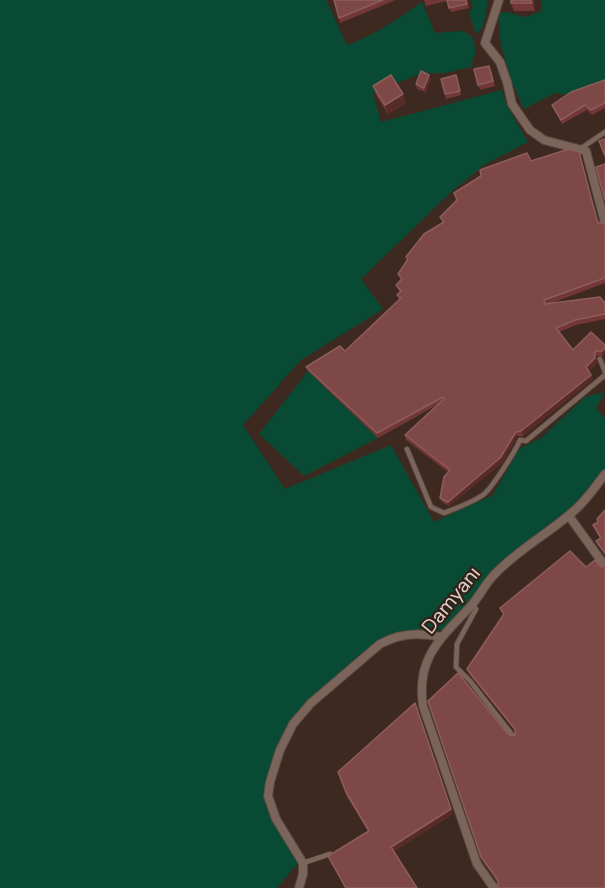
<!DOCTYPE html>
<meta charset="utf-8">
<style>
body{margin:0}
canvas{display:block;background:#3d2920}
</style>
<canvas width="605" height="888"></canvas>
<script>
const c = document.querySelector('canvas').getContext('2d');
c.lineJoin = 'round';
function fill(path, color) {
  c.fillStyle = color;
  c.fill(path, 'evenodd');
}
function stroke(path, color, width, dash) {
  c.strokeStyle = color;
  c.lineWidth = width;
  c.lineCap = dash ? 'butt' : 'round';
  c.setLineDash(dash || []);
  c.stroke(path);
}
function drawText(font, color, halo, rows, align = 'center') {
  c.font = font + ' "DM Sans",sans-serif';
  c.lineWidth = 4.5;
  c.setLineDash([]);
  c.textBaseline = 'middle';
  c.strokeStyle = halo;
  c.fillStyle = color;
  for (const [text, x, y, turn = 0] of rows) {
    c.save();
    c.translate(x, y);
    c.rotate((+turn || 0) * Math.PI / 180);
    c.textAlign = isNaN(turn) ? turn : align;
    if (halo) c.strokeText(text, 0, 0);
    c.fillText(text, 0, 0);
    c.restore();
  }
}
fill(new Path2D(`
 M0 0H326L347 45C374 36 399 18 422 2L435 33 462 31 472 36 476 50 471 67 445 73H422L373 93 381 122 502 90 507 106 528 142 484 165 450 193 361 279 383 309 301 360 243 425 285 489 391 445 434 522 493 495 519 449 541 438 585 397 605 392 596 408 605 418V469L601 475 577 505 528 543 448 627C432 637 409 630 391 636L310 701 284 736 268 809 298 863 277 888H0Z
 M471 0H488L483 27 476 34 469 13 473 7Z
 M541 0H605V85L569 95 555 93 524 109 511 80 501 46 498 13 506 12 526 17 541 11Z
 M308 371 378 438 304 476 259 434Z`), '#084a34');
const service = new Path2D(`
 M580 149 605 132
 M600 359 605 372
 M407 449 431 507 444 513C457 508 471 503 483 495 492 488 515 452 520 440L526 441 605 375
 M472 605 476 609 457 644 456 667 470 681 513 736
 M303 863 330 854`);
const minor = new Path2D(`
 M499 0 485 43 500 62 507 82 512 104 530 130 544 140 586 151 605 223
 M569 516 605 566
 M299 888 303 874V863L276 819 268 796 270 782 280 750 293 724 311 703 380 644C398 634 420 632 441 637
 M494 888 477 864 423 706C416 659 439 640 469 608 479 598 484 585 494 575 518 549 550 533 576 509 587 499 596 486 605 474`);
stroke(service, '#58473f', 6);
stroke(minor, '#58473f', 10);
stroke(service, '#7b6459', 4.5);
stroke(minor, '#7b6459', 8);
fill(new Path2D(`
 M334 0H396L340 23Z
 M424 0H467L469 8 451 12 447 1 426 6Z
 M534 0 535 11H514L511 3Z
 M491 70 495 86 480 90 478 85Z
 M429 75 431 79 426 92 417 89 416 84Z
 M456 75 461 95 446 99 445 94Z
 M605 80V108L592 115 587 110 562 124 552 105Z
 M373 86 406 103 388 114 376 95Z
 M531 161 599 223 605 224V283L549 304 605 303V319L576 325 559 332 573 350 605 345 603 356H597V363L589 371 593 379 523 436H517L502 463 449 506 442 502 440 498 448 472 406 440 405 435 437 405 378 438 308 371 306 367 345 351 399 300 397 295 400 292 396 285 401 280 398 274 407 260 406 257 443 223 440 217Z
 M605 510V555L598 545 596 541 600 538 593 525 598 522Z
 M570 551 497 882 483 861 428 701 511 736 515 735V731L469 674 467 669 504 615 500 608Z
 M338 772 453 814 394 851 417 888H345L328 856 368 831 347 797Z`), '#733737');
fill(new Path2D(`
 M531 0H534L535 11 532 3Z
 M429 75 431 79 426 92 424 88Z
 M403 94 406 103 388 114 385 105Z
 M605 348V354L603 356 602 351Z
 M595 351 597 356V363L588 372 586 367Z
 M591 375 593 379 523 436 521 431Z
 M516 432 517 436 502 463 449 506 448 502Z
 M415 703 453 814 393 852 391 847Z`), '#592b27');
const building = new Path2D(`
 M334 0H383L339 18Z
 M447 0H466L467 4 449 8Z
 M511 0H531L532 3H511Z
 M489 66 493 81 478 85 474 69Z
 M421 71 429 75 424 88 416 84Z
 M391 75 403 94 385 105 373 86Z
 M456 75 460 91 445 94 441 79Z
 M605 80V103L591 110 585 105 561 120 552 105 571 92Z
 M605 139V156L599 141Z
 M569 149 579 152 597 220 599 223 605 224V278L544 300 545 304 600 297 605 303V314L575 320 556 328 573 350 591 332 605 345V348L602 351H595V358L586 367 591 375 521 431 516 432 500 458 448 502 440 498 444 477 450 470 405 435 444 399 443 397 377 433 306 367 340 346 345 351 401 298 397 295 401 291 396 285 402 279 398 274 408 259 406 257 424 234 444 222 440 217 457 200 454 193 481 176 480 170 527 153 531 161Z
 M605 164V200L596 167Z
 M605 510V553L596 541 601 538 593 525 598 522 597 519Z
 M570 551 586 567 595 560 601 567 605 566V888H498V880L481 857 428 701 458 673 508 734 511 736 515 735V729L467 669 504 614 500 608Z
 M415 703 451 809 391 847 417 888H346L328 856 369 831 346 792 338 772Z`);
fill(building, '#7e4847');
stroke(building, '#8d5d5b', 1.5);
drawText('20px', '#dccfc9', '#332017', [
 ["Damyanı",452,601,-51]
]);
</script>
